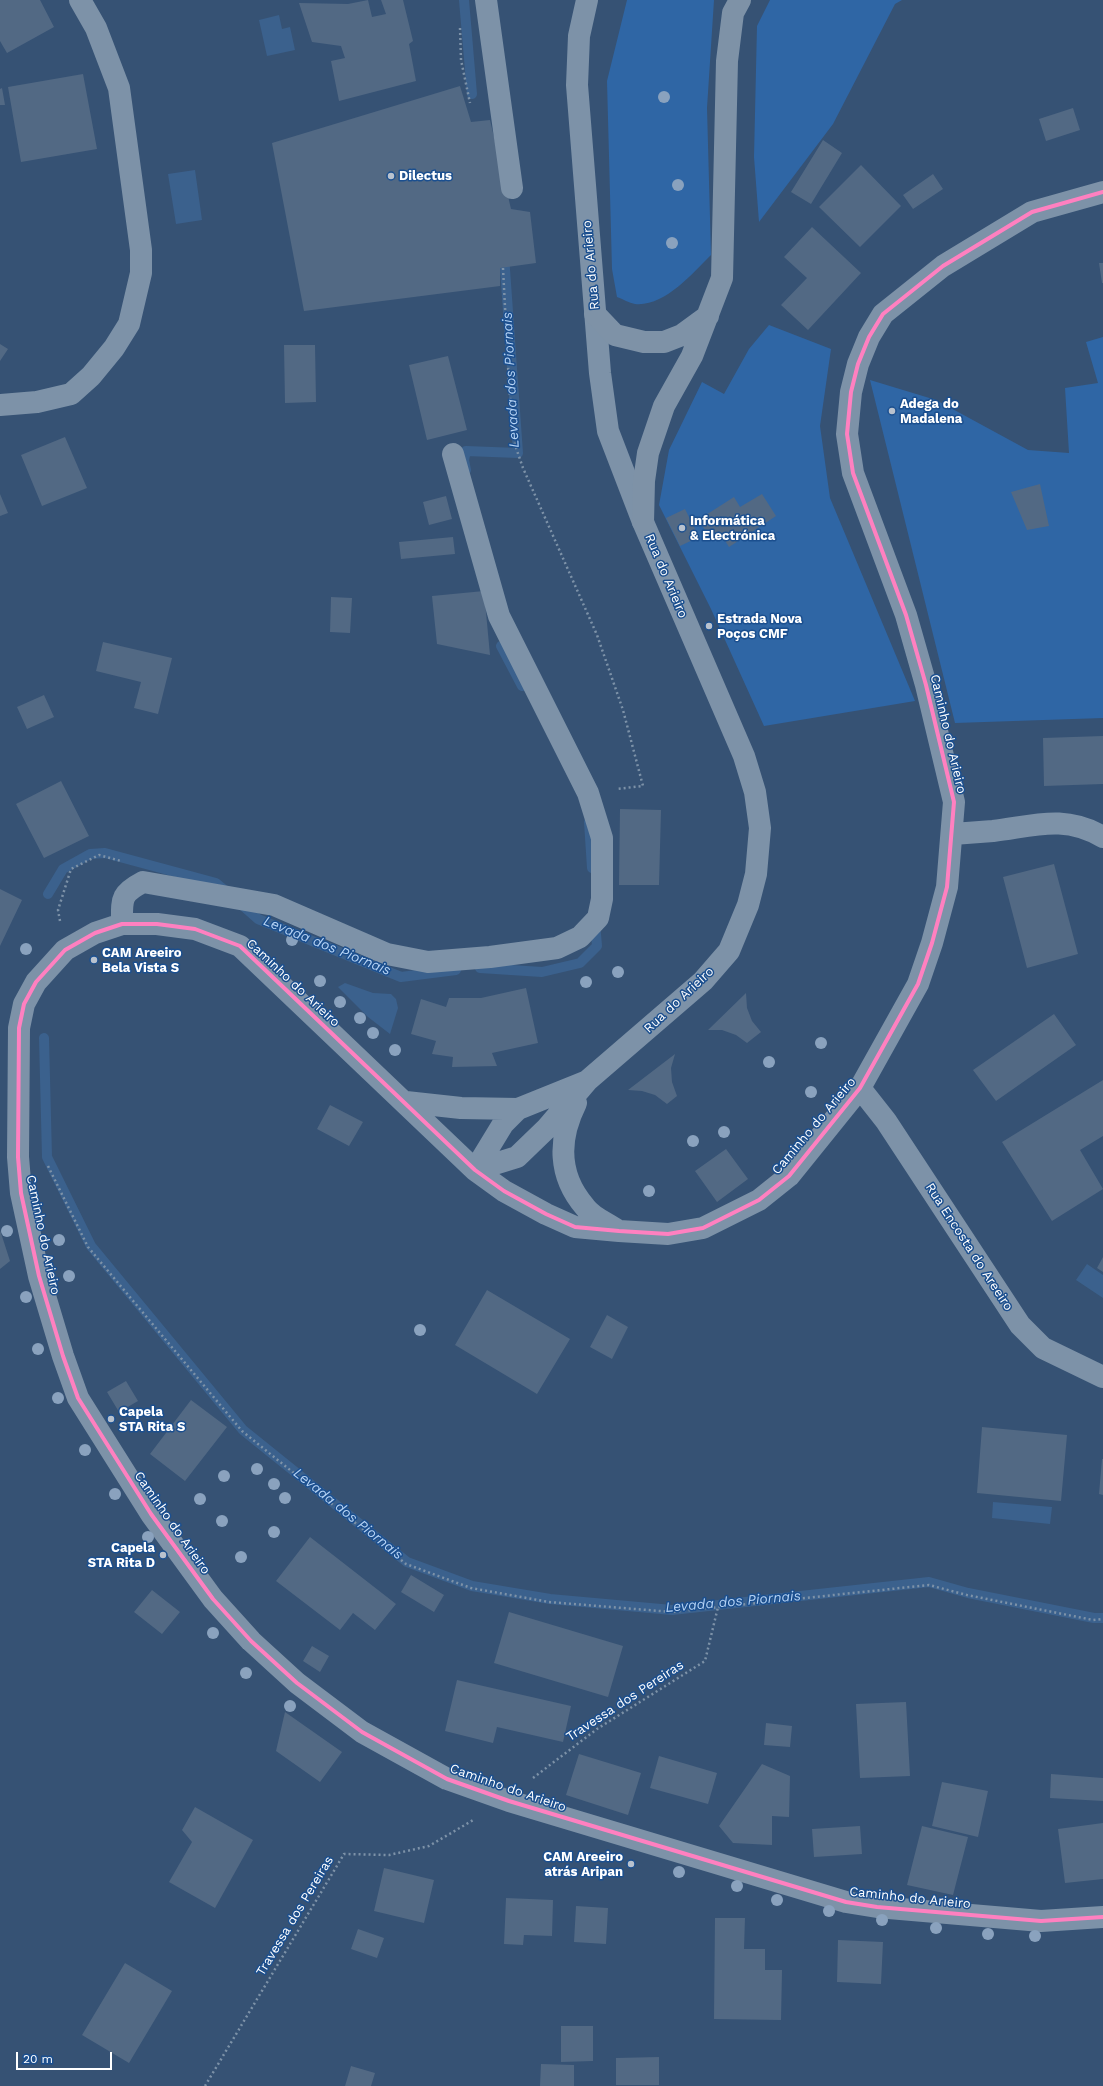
<!DOCTYPE html>
<meta charset="utf-8">
<style>
body{margin:0}
#map{position:relative;width:1103px;height:2086px;overflow:hidden;background:#365274;font-family:"Work Sans",sans-serif}
canvas{display:block}
.scale{position:absolute;left:16px;top:2052px;width:96px;height:18px;box-sizing:border-box;border:2px solid #fff;border-top:0;padding-left:5px;font-size:12px;line-height:14px;white-space:nowrap;color:#fff;-webkit-text-stroke:3px #1b4f8f;paint-order:stroke}
</style>
<div id="map">
<canvas width="1103" height="2086"></canvas>
<div class="scale">20 m</div>
</div>
<script>
const c = document.querySelector('canvas').getContext('2d');
c.lineJoin = 'round';
function fill(path, color) {
  c.fillStyle = color;
  c.fill(path, 'evenodd');
}
function stroke(path, color, width, dash) {
  c.strokeStyle = color;
  c.lineWidth = width;
  c.lineCap = dash ? 'butt' : 'round';
  c.setLineDash(dash || []);
  c.stroke(path);
}
function drawText(font, color, halo, rows, align = 'center') {
  c.font = font + ' "Work Sans",sans-serif';
  c.lineWidth = 3;
  c.setLineDash([]);
  c.textBaseline = 'middle';
  c.strokeStyle = halo;
  c.fillStyle = color;
  for (const [text, x, y, turn = 0] of rows) {
    c.save();
    c.translate(x, y);
    c.rotate((+turn || 0) * Math.PI / 180);
    c.textAlign = isNaN(turn) ? turn : align;
    if (halo) c.strokeText(text, 0, 0);
    c.fillText(text, 0, 0);
    c.restore();
  }
}
fill(new Path2D(`
 M627 0H714L707 108 711 255C692 274 664 307 635 304 629 303 623 299 617 297L612 269 607 81Z
 M770 0H902L895 4 833 124 759 222 754 157 757 26Z
 M769 325 831 349 820 426 830 498 915 701 764 726 711 609 659 505 669 450 702 382 724 394 749 349Z
 M1103 337V718L955 723 870 380 936 400 1028 450 1069 453 1065 388 1098 383 1086 342Z`), '#2f66a5');
fill(new Path2D(`
 M279 15 282 29 290 27 295 50 267 56 259 20Z
 M195 170 202 220 176 224 168 174Z
 M345 983 373 993 391 994 396 999 398 1008 390 1034 368 1017 338 987Z
 M1087 1264 1103 1275V1298L1076 1280Z
 M993 1502 1052 1507 1050 1524 992 1518Z`), '#3b618d');
stroke(new Path2D(`
 M464 0 472 94
 M466 470 464 460 466 451 518 453 504 255
 M501 646 522 686
 M589 822 592 868
 M48 894 63 869 90 854 105 853 216 883 227 892
 M241 904 258 919 401 977 456 970
 M480 968 542 972 580 963 597 946 595 922
 M44 1038 47 1157 91 1246 243 1430 407 1562 472 1586 550 1599 672 1610 929 1582 968 1593 1094 1618H1103`), '#3b618d', 10);
fill(new Path2D(`
 M0 0H40L54 27 7 53 0 41Z
 M368 0 372 17 386 14 381 0H403L413 41 409 44 416 81 339 101 331 61 345 58 341 46 312 42 299 3 348 4Z
 M83 74 97 149 21 162 8 87Z
 M460 86 471 122 490 120 511 209 530 212 536 263 500 268V286L304 311 272 143Z
 M2 88 5 105H0V89Z
 M1073 108 1080 130 1046 141 1039 119Z
 M823 140 842 153 811 204 791 192Z
 M861 165 901 206 860 247 819 207Z
 M933 174 943 189 913 209 903 195Z
 M812 227 861 273 808 330 781 305 807 278 784 257Z
 M1099 263H1103V283H1102Z
 M0 344 8 349 0 361Z
 M284 345H315L316 402 285 403Z
 M448 356 467 430 427 440 409 365Z
 M65 437 87 488 42 506 21 455Z
 M1040 484 1049 526 1027 530 1011 492Z
 M0 494 8 513 0 516Z
 M762 494 776 516 729 547 719 531 710 537 698 520 734 497 740 507Z
 M446 496 452 519 429 525 423 502Z
 M685 509 699 537 680 546 666 518Z
 M453 537 455 554 401 559 399 542Z
 M484 591 490 655 437 644 432 596Z
 M331 597 352 598 350 633 330 632Z
 M103 642 172 658 158 714 134 708 141 682 96 671Z
 M44 695 54 717 27 729 17 707Z
 M1103 736V784L1044 786 1043 738Z
 M61 781 89 836 44 858 16 804Z
 M620 809 661 810 659 885H619Z
 M1054 864 1078 954 1027 968 1003 877Z
 M0 889 22 900 0 946Z
 M526 988 538 1043 492 1053 497 1066 452 1067 453 1057 432 1054 436 1041 411 1034 421 999 446 1007 449 998H481Z
 M746 993 747 1008 752 1021 761 1032 747 1043 736 1035 722 1030H708Z
 M1054 1014 1076 1045 996 1101 973 1070Z
 M675 1054 671 1068 672 1082 677 1096 667 1104 655 1095 642 1091 628 1090Z
 M1103 1080V1136L1080 1150 1103 1189 1052 1221 1002 1142Z
 M330 1105 363 1122 349 1146 317 1129Z
 M726 1149 748 1179 717 1202 695 1171Z
 M0 1230 10 1261 0 1269Z
 M1103 1257V1272L1097 1268Z
 M487 1290 570 1339 537 1394 455 1345Z
 M607 1315 628 1327 612 1359 590 1347Z
 M126 1381 138 1401 119 1412 107 1392Z
 M191 1400 227 1427 185 1481 150 1454Z
 M982 1427 1067 1435 1061 1501 977 1493Z
 M1102 1459H1103V1495L1099 1494Z
 M310 1537 396 1604 375 1630 353 1613 340 1630 276 1581Z
 M411 1575 444 1595 434 1612 401 1592Z
 M152 1590 180 1612 162 1634 134 1612Z
 M509 1612 623 1646 608 1697 494 1663Z
 M312 1646 329 1656 320 1672 303 1661Z
 M457 1680 571 1706 563 1742 497 1727 493 1743 445 1731Z
 M906 1702 910 1776 860 1778 856 1704Z
 M285 1712 342 1752 320 1782 276 1751Z
 M766 1723 792 1726 790 1747 764 1745Z
 M579 1754 641 1773 628 1815 566 1795Z
 M659 1756 717 1773 708 1804 650 1788Z
 M762 1764 790 1776 789 1817 772 1816V1845L733 1843 719 1826Z
 M1051 1774 1103 1778V1801L1050 1798Z
 M942 1782 988 1791 978 1837 932 1826Z
 M195 1807 253 1840 215 1908 169 1882 192 1842 182 1830Z
 M1103 1823V1879L1065 1883 1058 1829Z
 M860 1826 862 1854 814 1857 812 1829Z
 M922 1826 968 1837 953 1895 907 1885Z
 M384 1868 434 1880 424 1923 374 1911Z
 M506 1898 553 1900 552 1936 524 1935 523 1945 504 1944Z
 M576 1906 608 1908 606 1944 574 1942Z
 M715 1918H745L744 1949H765V1970H782L781 2020 714 2019Z
 M358 1929 384 1938 377 1958 351 1949Z
 M838 1940 883 1942 881 1984 837 1982Z
 M125 1963 172 1991 129 2063 82 2035Z
 M561 2026H593V2061L561 2062Z
 M659 2057V2085H616V2058Z
 M541 2064 574 2065V2086H540Z
 M351 2066 375 2073 371 2086H345Z`), '#526984');
stroke(new Path2D(`
 M460 28 461 60 470 103
 M503 268 509 385 514 442 523 468 597 635 623 710 643 786 616 789
 M60 921 58 910 71 869 99 855 121 861
 M48 1166 88 1247 242 1431 406 1564 471 1588 549 1602 672 1612 929 1585 967 1595 1093 1620 1103 1619
 M533 1778 597 1729 705 1661 718 1607
 M205 2086 344 1854 389 1855 429 1846 475 1819`), '#7d92a8', 2.5, [2, 3]);
stroke(new Path2D(`
 M486 0 512 188
 M1103 192 1032 212 943 266 883 314 869 337 858 364 851 392 847 434 853 473 906 615 926 685 954 802 947 887 932 943 918 984 860 1088 789 1176 759 1200 703 1228 668 1234 619 1231 575 1227 546 1214 504 1191 475 1170 240 946 195 929 157 924H122L95 933 65 950 36 982 24 1004 19 1028 18 1157 21 1193 39 1276 63 1356 78 1398 151 1514 213 1599 251 1641 297 1683 362 1732 447 1779 509 1801 846 1902 877 1907 1041 1921 1103 1917
 M0 405 37 402 71 394 91 376 114 348 129 324 141 273V250L119 88 96 28 80 0
 M953 834C966 833 979 832 993 831 1034 826 1064 814 1103 837
 M122 924C122 899 120 894 143 882L274 905 387 954 428 962 490 957 557 948 580 937 598 918 602 899V838L588 793 499 616 453 454
 M860 1088 886 1121 1020 1325 1043 1348 1103 1377
 M406 1102 461 1108 518 1109 585 1082
 M576 1103C558 1139 558 1176 585 1207 592 1217 607 1223 617 1230
 M475 1170 517 1157 547 1128 587 1081 703 981 729 951 748 905 756 874 760 828 755 792 744 756 643 522 608 431 600 373 577 85 579 36 587 0
 M475 1170 503 1124 518 1109`), '#7d92a8', 22);
stroke(new Path2D(`
 M595 314 615 335 644 342H664L682 335 708 316
 M643 522 644 481 648 453 664 406 692 356 722 278 727 61 733 13 740 0`), '#7e92a7', 22);
stroke(new Path2D(`
 M1103 192 1032 212 943 266 883 314 869 337 858 364 851 392 847 434 853 473 906 615 926 685 954 802 947 887 932 943 918 984 860 1088 789 1176 759 1200 703 1228 668 1234 619 1231 575 1227 546 1214 504 1191 475 1170 240 946 195 929 157 924H122L95 933 65 950 36 982 24 1004 19 1028 18 1157 21 1193 39 1276 63 1356 78 1398 151 1514 213 1599 251 1641 297 1683 362 1732 447 1779 509 1801 846 1902 877 1907 1041 1921 1103 1917`), '#ff80c0', 4);
c.fillStyle = '#8aa2be';
for (const [x, y] of [
 [664,97],
 [678,185],
 [672,243],
 [292,940],
 [26,949],
 [618,972],
 [320,981],
 [586,982],
 [340,1002],
 [360,1018],
 [373,1033],
 [821,1043],
 [395,1050],
 [769,1062],
 [811,1092],
 [724,1132],
 [693,1141],
 [649,1191],
 [7,1231],
 [59,1240],
 [69,1276],
 [26,1297],
 [420,1330],
 [38,1349],
 [58,1398],
 [85,1450],
 [257,1469],
 [224,1476],
 [274,1484],
 [115,1494],
 [285,1498],
 [200,1499],
 [222,1521],
 [274,1532],
 [148,1537],
 [241,1557],
 [213,1633],
 [246,1673],
 [290,1706],
 [679,1872],
 [737,1886],
 [777,1900],
 [829,1911],
 [882,1920],
 [936,1928],
 [988,1934],
 [1035,1936]
]) {
  c.beginPath();
  c.arc(x, y, 6, 0, 2 * Math.PI);
  c.fill();
}
for (const [x, y, r, color] of [
 [391,176,4,"#b9c2ce"],
 [892,411,4,"#b9c2ce"],
 [682,528,4,"#b9c2ce"],
 [709,626,4,"#b9c2ce"],
 [94,960,4,"#b9c2ce"],
 [111,1419,4,"#b9c2ce"],
 [163,1555,4,"#b9c2ce"],
 [631,1864,4,"#b9c2ce"]
]) {
  const dot = new Path2D();
  dot.arc(x, y, r, 0, 2 * Math.PI);
  c.fillStyle = color;
  c.fill(dot);
  stroke(dot, '#1b4f8f', 1.5);
}
drawText('bold 13px', '#fff', '#1b4f8f', [
 ["Dilectus",399,176],
 ["Adega do",900,404],
 ["Madalena",900,419],
 ["Informática",690,521],
 ["& Electrónica",690,536],
 ["Estrada Nova",717,619],
 ["Poços CMF",717,634],
 ["CAM Areeiro",102,953],
 ["Bela Vista S",102,968],
 ["Capela",119,1412],
 ["STA Rita S",119,1427],
 ["Capela",155,1548,"right"],
 ["STA Rita D",155,1563,"right"],
 ["CAM Areeiro",623,1857,"right"],
 ["atrás Aripan",623,1872,"right"]
], 'left');
drawText('13px', '#fff', '#1b4f8f', [
 ["Rua do Arieiro",591,265,-95],
 ["Rua do Arieiro",666,576,67],
 ["Caminho do Arieiro",948,734,77],
 ["Caminho do Arieiro",293,983,43],
 ["Rua do Arieiro",679,1000,-43],
 ["Caminho do Arieiro",814,1126,-50],
 ["Caminho do Arieiro",43,1235,78],
 ["Rua Encosta do Areeiro",969,1247,57],
 ["Caminho do Arieiro",172,1523,55],
 ["Travessa dos Pereiras",625,1701,-33],
 ["Caminho do Arieiro",508,1788,19],
 ["Caminho do Arieiro",910,1898,6],
 ["Travessa dos Pereiras",295,1916,-59]
]);
drawText('italic 14px', '#b5d3f5', '#1b4f8f', [
 ["Levada dos Piornais",511,380,-93],
 ["Levada dos Piornais",327,946,22],
 ["Levada dos Piornais",348,1514,39],
 ["Levada dos Piornais",733,1602,-5]
]);
</script>
